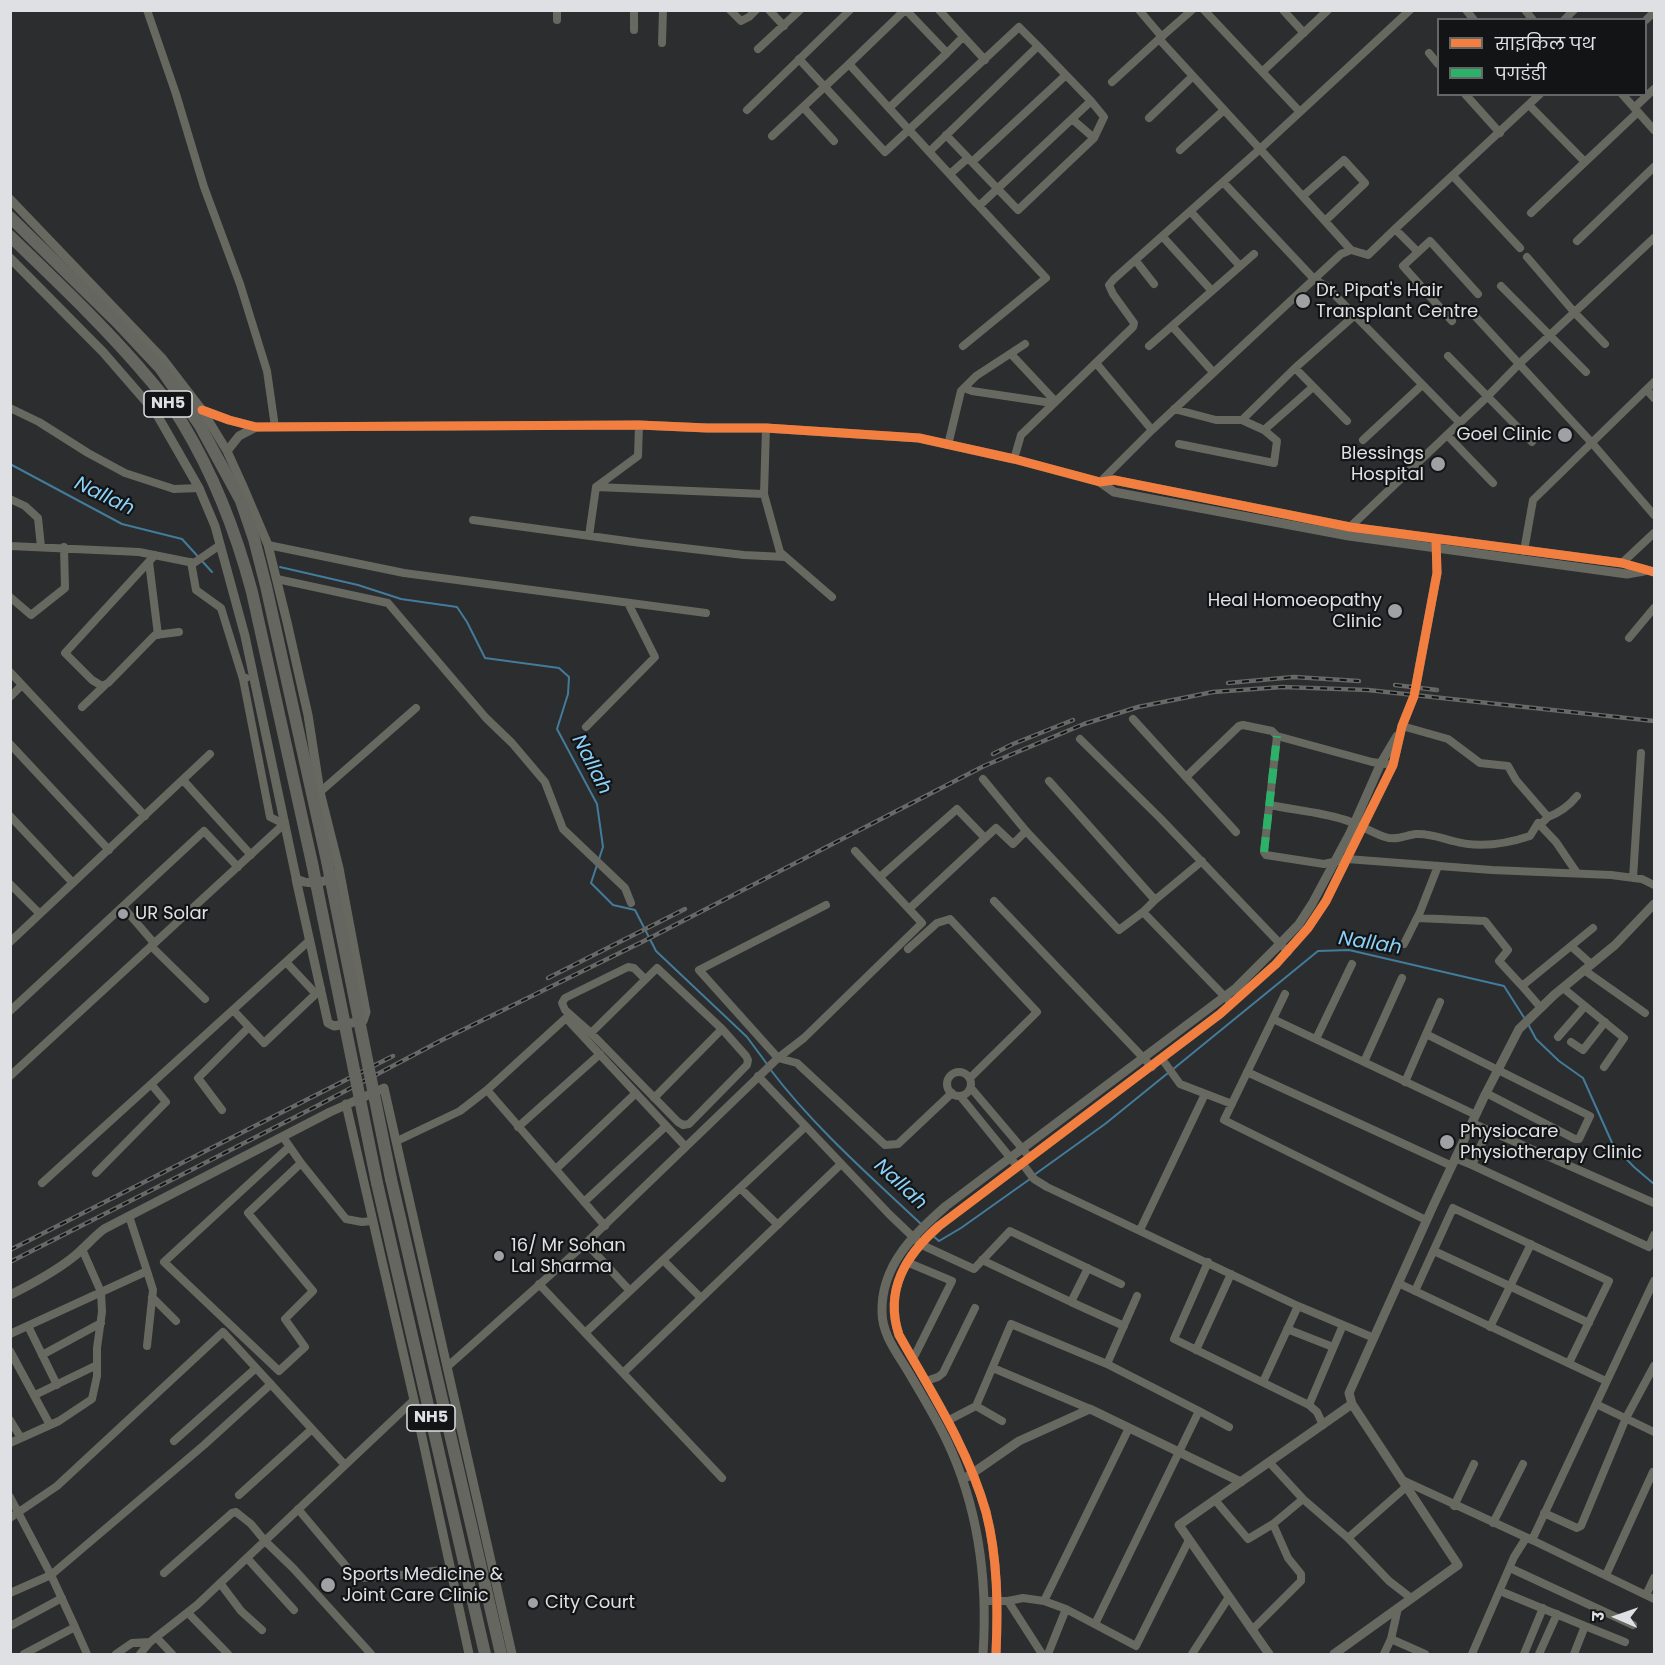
<!DOCTYPE html>
<meta charset="utf-8">
<style>
body{margin:0}
#map{position:relative;width:1665px;height:1665px;overflow:hidden;background:#2b2d2f;font-family:Poppins,"Noto Sans Devanagari",sans-serif}
canvas{display:block}
.frame{position:absolute;inset:0;border:12px solid #dfe0e3;pointer-events:none}
.legend{position:absolute;left:1437px;top:18px;width:210px;height:78px;box-sizing:border-box;background:#131416;border:2px solid #656668;margin:0;padding:8px 10px;list-style:none;font-size:18px;color:#dfe0e3}
.legend li{display:flex;align-items:center;gap:12px;height:30px}
.legend b{width:30px;border:2px solid #656668}
.north{position:absolute;left:1587px;top:1587px;width:60px;height:60px;-webkit-text-stroke:4px #131416;paint-order:stroke;rotate:272deg;font-size:16px;font-weight:700;line-height:24px;text-align:center;color:#dfe0e3}
.north::after{content:'';display:block;margin:auto;width:21px;height:27px;background:#dfe0e3;clip-path:polygon(50% 0,100% 100%,50% 72%,0 100%)}
</style>
<div id="map">
<canvas width="1665" height="1665"></canvas>
<div class="frame"></div>
<ul class="legend">
<li><b style="height:8px;background:#f27e40"></b>साइकिल पथ</li>
<li><b style="height:8px;background:#2db169"></b>पगडंडी</li>
</ul>
<div class="north">उ</div>
</div>
<script>
const c = document.querySelector('canvas').getContext('2d');
c.lineJoin = 'round';
function stroke(path, color, width, dash) {
  c.strokeStyle = color;
  c.lineWidth = width;
  c.lineCap = dash ? 'butt' : 'round';
  c.setLineDash(dash || []);
  c.stroke(path);
}
function drawText(font, color, halo, rows, align = 'center') {
  c.font = font + ' Poppins,sans-serif';
  c.lineWidth = 4.5;
  c.setLineDash([]);
  c.textBaseline = 'middle';
  c.strokeStyle = halo;
  c.fillStyle = color;
  for (const [text, x, y, turn = 0] of rows) {
    c.save();
    c.translate(x, y);
    c.rotate((+turn || 0) * Math.PI / 180);
    c.textAlign = isNaN(turn) ? turn : align;
    if (halo) c.strokeText(text, 0, 0);
    c.fillText(text, 0, 0);
    c.restore();
  }
}
stroke(new Path2D(`
 M10 464 122 524 182 539 212 572
 M280 567 358 585 401 599 457 607 467 622 485 658 559 668 569 677 568 694 557 729 597 804 603 847 591 883 613 905 635 910 656 951 747 1037 767 1064
 M1528 1024 1536 1039 1559 1061 1583 1078 1613 1145 1634 1167 1654 1184
 M770 1069C813 1126 869 1175 921 1224
 M1172 1070 1318 951 1349 950 1504 986 1525 1019
 M1034 1175 1105 1124 1168 1073
 M933 1236 939 1241 961 1228 1030 1179`), '#437c9b', 2);
stroke(new Path2D(`
 M147 10 176 94 204 187 240 284 267 371 275 427
 M730 10 741 21 749 17 756 10
 M769 10 784 26
 M906 10 947 53 889 108 976 203 979 206 1091 101 1038 46 929 152
 M939 10 985 60
 M1139 10 1162 37
 M1204 10 1300 112
 M1283 10 1304 33
 M1466 10 1474 20
 M1525 10 1533 20
 M557 20V10
 M1564 20 1574 10
 M1646 20 1654 12
 M634 30V10
 M662 43 663 10
 M758 49 800 10
 M947 53 963 37
 M1429 53 1438 64
 M799 59 885 152 1019 27 1038 46
 M1263 71 1328 10
 M1112 82 1159 39
 M1465 94 1500 133
 M1622 94 1654 130
 M1091 101 1104 117 1094 138
 M1529 105 1585 162
 M803 107 834 141
 M889 108 849 64 905 10
 M1634 108 1654 89
 M747 110 850 10
 M1149 118 1193 76
 M946 135 1018 210 1094 138 1072 119
 M772 136 849 64
 M1180 150 1224 110
 M972 162 1066 75
 M950 174 968 158
 M1453 176 1520 248
 M1223 182 1314 279 1327 287 1460 423
 M1303 196 1344 160 1365 183 1325 221
 M1191 212 1240 266
 M1531 213 1638 112
 M1395 229 1418 252
 M1163 237 1212 291
 M1577 241 1654 167
 M1351 250 1260 149 1410 10
 M1527 257 1575 313 1605 344
 M1136 261 1154 284
 M1501 286 1586 372
 M1474 315 1592 443 1654 515
 M1452 321 1403 266 1430 241 1478 294
 M963 346 1046 278 979 206
 M1149 346 1172 326
 M1011 354 1055 401
 M1448 356 1532 442
 M1096 363 1152 430
 M1295 368 1347 421
 M1213 372 1172 326 1254 254
 M964 388 972 391 1052 403
 M1647 390 1654 398
 M10 408 39 422 88 453 125 473 174 489 199 488
 M1174 409 1216 420H1242L1295 368 1355 315
 M766 428 764 494 780 552 832 597
 M1264 430 1313 387
 M1447 435 1493 483
 M1363 440 1422 385
 M1179 444 1274 463 1277 441 1264 430 1242 420
 M948 445 961 391 976 376 1025 344
 M1014 459 1021 435 1133 327 1134 323 1113 294 1109 285 1114 279 1260 149 1159 39 1192 10
 M1100 482 1152 430 1341 254 1351 250 1368 255 1395 229 1540 94
 M596 487 764 494
 M10 499 25 506 38 518 41 547
 M473 520 641 543 744 555 785 557
 M1350 527 1487 397 1519 364 1654 238
 M589 536 596 487 638 456 639 425
 M268 545 404 573 706 613
 M10 546 139 552 194 563 220 545
 M1524 551 1533 500 1654 382
 M155 555 65 653 92 680 102 686 108 683 155 635 179 632
 M149 562 158 635
 M191 562 196 590 221 608 243 679 246 678
 M1622 563 1654 533
 M277 579 388 603 486 718 512 743 545 782 563 829 625 888 631 903
 M10 597 31 615 65 588 64 547
 M1629 638 1654 608
 M10 672 145 816
 M10 697 22 685
 M82 707 105 685
 M1133 719 1236 832
 M586 727 655 657 628 603
 M1277 736 1264 852 1266 855 1324 864 1347 859 1492 870 1611 875 1642 879 1654 885
 M1080 739 1160 818 1288 952
 M10 744 109 850
 M1186 777 1239 726 1243 725 1272 731 1277 736 1372 762 1393 765
 M983 779 1026 831 1119 930 1143 912
 M183 780 251 855
 M1049 781 1155 900 1143 912 1229 1001
 M320 792 416 708
 M1270 805C1294 810 1319 812 1342 819 1358 823 1370 832 1385 837 1396 841 1406 835 1416 834 1429 833 1441 838 1453 841 1478 848 1506 844 1530 836L1538 823H1542L1548 817 1516 780 1508 766 1480 763 1448 739 1402 726
 M10 816 73 883
 M1548 817C1561 812 1569 806 1577 796
 M1538 823 1556 842 1577 873
 M855 851 909 909 996 828 1013 844 1026 831
 M880 877 957 809 985 838
 M1633 878 1641 753
 M10 884 40 914
 M1155 900 1202 861
 M994 901 1152 1067
 M826 905 699 970 778 1058 804 1038 922 923 909 909
 M123 907 154 943
 M1417 918 1485 921 1508 950 1499 961 1522 986 1593 928
 M10 942 210 754
 M1404 944 1420 912 1438 866
 M151 946 205 999
 M1571 946 1591 964
 M908 949 937 923 950 919 1037 1012 970 1078
 M286 962 316 994
 M657 968 722 1029 746 1056 748 1060 747 1065 689 1124 683 1125 678 1122 591 1033Z
 M1584 970 1645 1013
 M1522 986 1541 1008
 M1563 988 1624 1038 1604 1067
 M1285 994 1224 1120 1426 1220
 M233 1010 264 1043 321 989
 M10 1011 204 831 238 867
 M1273 1019 1476 1115
 M591 1033 565 1010 562 1003 565 998 628 967 634 968 645 979
 M1426 1034 1590 1116 1579 1139H1575L1486 1093
 M1558 1037 1585 1006
 M1316 1039 1352 964
 M1571 1042 1583 1050 1605 1022
 M1162 1059 1180 1084 1232 1104
 M1364 1062 1402 978
 M1247 1072 1452 1166
 M947 1084a12 12 0 1 1 24 0a12 12 0 1 1-24 0Z
 M10 1076 284 824 270 817 243 679
 M758 1076 889 1214 912 1236 922 1245 974 1269 1010 1231 1121 1284
 M1405 1082 1440 1002
 M971 1088 1026 1153
 M487 1090 605 1226
 M961 1097 1017 1166
 M654 1098 722 1029
 M222 1110 198 1078 249 1027
 M1472 1123 1654 1203
 M518 1127 600 1054
 M1488 1130 1472 1165 1649 1247 1654 1235
 M283 1137 301 1163 346 1219 362 1222 372 1221
 M397 1141 460 1111 487 1090 566 1018 685 1146
 M289 1147 164 1262 279 1371 305 1347 285 1319 313 1291 248 1213 301 1163
 M1455 1158 1472 1165
 M1022 1163 1034 1179 1047 1187 1298 1306 1374 1338
 M556 1169 636 1093
 M96 1173 166 1102 151 1084
 M42 1183 310 940
 M740 1188 778 1225
 M584 1202 666 1126
 M1140 1230 1205 1094
 M586 1243 630 1291
 M1434 1251 1589 1323
 M663 1260 701 1298
 M982 1260 1071 1302 1088 1268
 M1208 1262 1174 1339 1309 1405 1343 1325
 M909 1263 952 1281 913 1359
 M147 1271 153 1290 147 1346
 M1398 1283 1606 1381
 M539 1284 722 1478
 M1415 1291 1453 1208 1609 1281 1569 1363
 M152 1297 176 1321
 M1071 1302 1124 1326
 M28 1326 57 1385
 M1490 1327 1531 1244
 M1287 1329 1333 1347
 M585 1333 805 1127
 M10 1334 147 1271 129 1216
 M1196 1350 1231 1274
 M10 1351 50 1425
 M42 1355 101 1323
 M447 1367 586 1243 778 1058 797 1063 885 1145 898 1144 952 1093
 M993 1368 1090 1409
 M623 1373 841 1164
 M926 1381 938 1377 943 1373 975 1308
 M1263 1382 1298 1306
 M35 1395 97 1365
 M1596 1404 1654 1432
 M1309 1405 1317 1412 1323 1425
 M976 1406 1002 1421
 M1199 1411 1229 1427
 M10 1420 21 1438
 M949 1420 976 1406 1011 1324 1107 1364 1137 1296
 M174 1441 256 1368
 M10 1443 59 1421 92 1399 97 1376V1348L102 1312 101 1292 82 1249
 M1269 1462 1303 1499
 M1402 1480 1532 1540 1654 1281
 M239 1495 312 1429
 M10 1497 51 1575 75 1627 24 1654
 M1215 1500 1248 1539 1273 1524
 M1454 1506 1474 1464
 M298 1509 356 1578 384 1577 450 1569
 M1544 1513 1577 1528 1581 1526 1626 1418 1654 1366
 M10 1518 57 1486 223 1332 345 1465
 M1493 1523 1523 1464
 M1348 1538 1406 1487
 M1532 1540 1654 1599
 M247 1558 294 1610
 M1510 1568 1633 1625
 M164 1573 232 1513 236 1512 251 1524 265 1541 293 1568 371 1654
 M1606 1575 1653 1472
 M220 1583 241 1611 262 1630
 M1500 1591 1585 1626 1574 1654
 M10 1593 51 1575 204 1445 271 1384
 M1646 1595 1654 1578
 M984 1601H1008L1023 1598 1044 1601 1066 1609 1136 1646 1189 1540
 M1008 1601 1042 1654
 M1044 1601 1129 1428
 M188 1613 228 1654
 M1095 1624 1199 1411 1107 1364
 M10 1626 62 1598
 M1585 1626 1625 1642
 M75 1627 87 1654
 M1252 1630 1301 1581V1574L1288 1558 1273 1524 1303 1499 1348 1538 1389 1581 1411 1598
 M156 1637 172 1654
 M1391 1639 1425 1654
 M116 1654 132 1643 150 1642
 M140 1654 150 1642 197 1605 414 1400
 M1048 1654 1066 1609
 M1192 1654 1229 1597
 M1384 1654 1391 1639 1398 1608
 M1472 1654 1514 1557 1526 1538
 M1524 1654 1543 1608
 M1539 1654 1557 1614`), '#676860', 8);
stroke(new Path2D(`
 M10 199 162 358 202 410 227 451 242 484 268 545 287 622 308 715 320 792 339 868 366 1012 363 1021 334 1026 328 1023 296 879
 M10 258 103 352 156 413 199 488 215 526 245 636 297 882
 M202 410 229 420 256 427 639 425 707 428H766L919 438 1014 459 1100 482 1114 480 1350 527 1622 563 1654 572
 M227 451 239 436 256 427
 M1100 482 1114 492 1349 536 1627 574 1644 571
 M296 879C309 885 324 884 335 875
 M346 1104 414 1400 469 1654
 M10 1295C32 1284 53 1273 72 1258 84 1249 92 1238 104 1229L330 1112 384 1088 512 1654
 M967 1477 1019 1441 1090 1409 1241 1482
 M983 1654C988 1580 979 1509 947 1441 936 1418 922 1395 909 1373 898 1354 882 1335 882 1312 881 1265 914 1234 946 1206L1236 988 1275 949 1299 924 1312 904 1350 833 1381 763 1397 736
 M996 1654C998 1607 998 1559 986 1512 968 1448 931 1392 899 1335 884 1290 906 1255 939 1226L1220 1014 1276 964 1308 928 1326 901 1393 765 1402 726 1414 696 1437 573 1436 540
 M1269 1654 1179 1525 1352 1404
 M1334 1654 1458 1565 1352 1404 1349 1393 1433 1206 1485 1095 1519 1029 1554 995 1615 945 1654 904`), '#676860', 9);
stroke(new Path2D(`
 M10 217 117 322 161 369 199 424 241 501 254 539 266 586 327 861
 M10 236C54 279 98 320 138 366 153 384 171 403 183 424 215 477 236 532 252 592L312 863
 M391 1179 501 1654
 M377 1183 485 1654`), '#666660', 12);
const rail = new Path2D(`
 M1228 683 1294 677 1359 681
 M1395 685 1437 690
 M993 754 1013 744 1073 720
 M548 978 685 909
 M10 1250 393 1056
 M10 1262 313 1108 442 1040 642 942 984 766 1084 724 1138 707 1213 692 1282 687 1368 690 1654 721`);
stroke(rail, '#686967', 4.5);
stroke(rail, '#131416', 2, [7]);
stroke(new Path2D(`
 M327 861 391 1179
 M312 863 377 1183`), '#666660', 12);
stroke(new Path2D(`
 M1264 852 1277 736`), '#2db169', 8, [15, 8]);
stroke(new Path2D(`
 M202 410 229 420 256 427 639 425 707 428H766L919 438 1014 459 1100 482 1114 480 1350 527 1622 563 1654 572
 M996 1654C998 1607 998 1559 986 1512 968 1448 931 1392 899 1335 884 1290 906 1255 939 1226L1220 1014 1276 964 1308 928 1326 901 1393 765 1402 726 1414 696 1437 573 1436 540`), '#f27e40', 9);
for (const [x, y, r, color] of [
 [1303,301,8,"#a0a1a4"],
 [1565,435,8,"#a0a1a4"],
 [1438,464,8,"#a0a1a4"],
 [1395,611,8,"#a0a1a4"],
 [123,914,6,"#a0a1a4"],
 [1447,1142,8,"#a0a1a4"],
 [499,1256,6,"#a0a1a4"],
 [328,1585,8,"#a0a1a4"],
 [533,1603,6,"#a0a1a4"]
]) {
  const dot = new Path2D();
  dot.arc(x, y, r, 0, 2 * Math.PI);
  c.fillStyle = color;
  c.fill(dot);
  stroke(dot, '#131416', 2);
}
for (const [x, y, w] of [
 [168,404,48],
 [431,1418,48]
]) {
  const box = new Path2D();
  box.roundRect(x - w / 2, y - 13, w, 26, 4.5);
  c.fillStyle = '#131416';
  c.fill(box);
  stroke(box, '#dfe0e3', 1.5);
}
drawText('bold 16px', '#dfe0e3', null, [
 ["NH5",168,404],
 ["NH5",431,1418]
]);
drawText('18px', '#dfe0e3', '#131416', [
 ["Dr. Pipat's Hair",1316,291],
 ["Transplant Centre",1316,312],
 ["Goel Clinic",1552,435,"right"],
 ["Blessings",1424,454,"right"],
 ["Hospital",1424,475,"right"],
 ["Heal Homoeopathy",1382,601,"right"],
 ["Clinic",1382,622,"right"],
 ["UR Solar",135,914],
 ["Physiocare",1460,1132],
 ["Physiotherapy Clinic",1460,1153],
 ["16/ Mr Sohan",511,1246],
 ["Lal Sharma",511,1267],
 ["Sports Medicine &",342,1575],
 ["Joint Care Clinic",342,1596],
 ["City Court",545,1603]
], 'left');
drawText('italic 20px', '#8ad1f9', '#131416', [
 ["Nallah",104,497,26],
 ["Nallah",591,765,63],
 ["Nallah",1370,944,9],
 ["Nallah",900,1185,43]
]);
</script>
